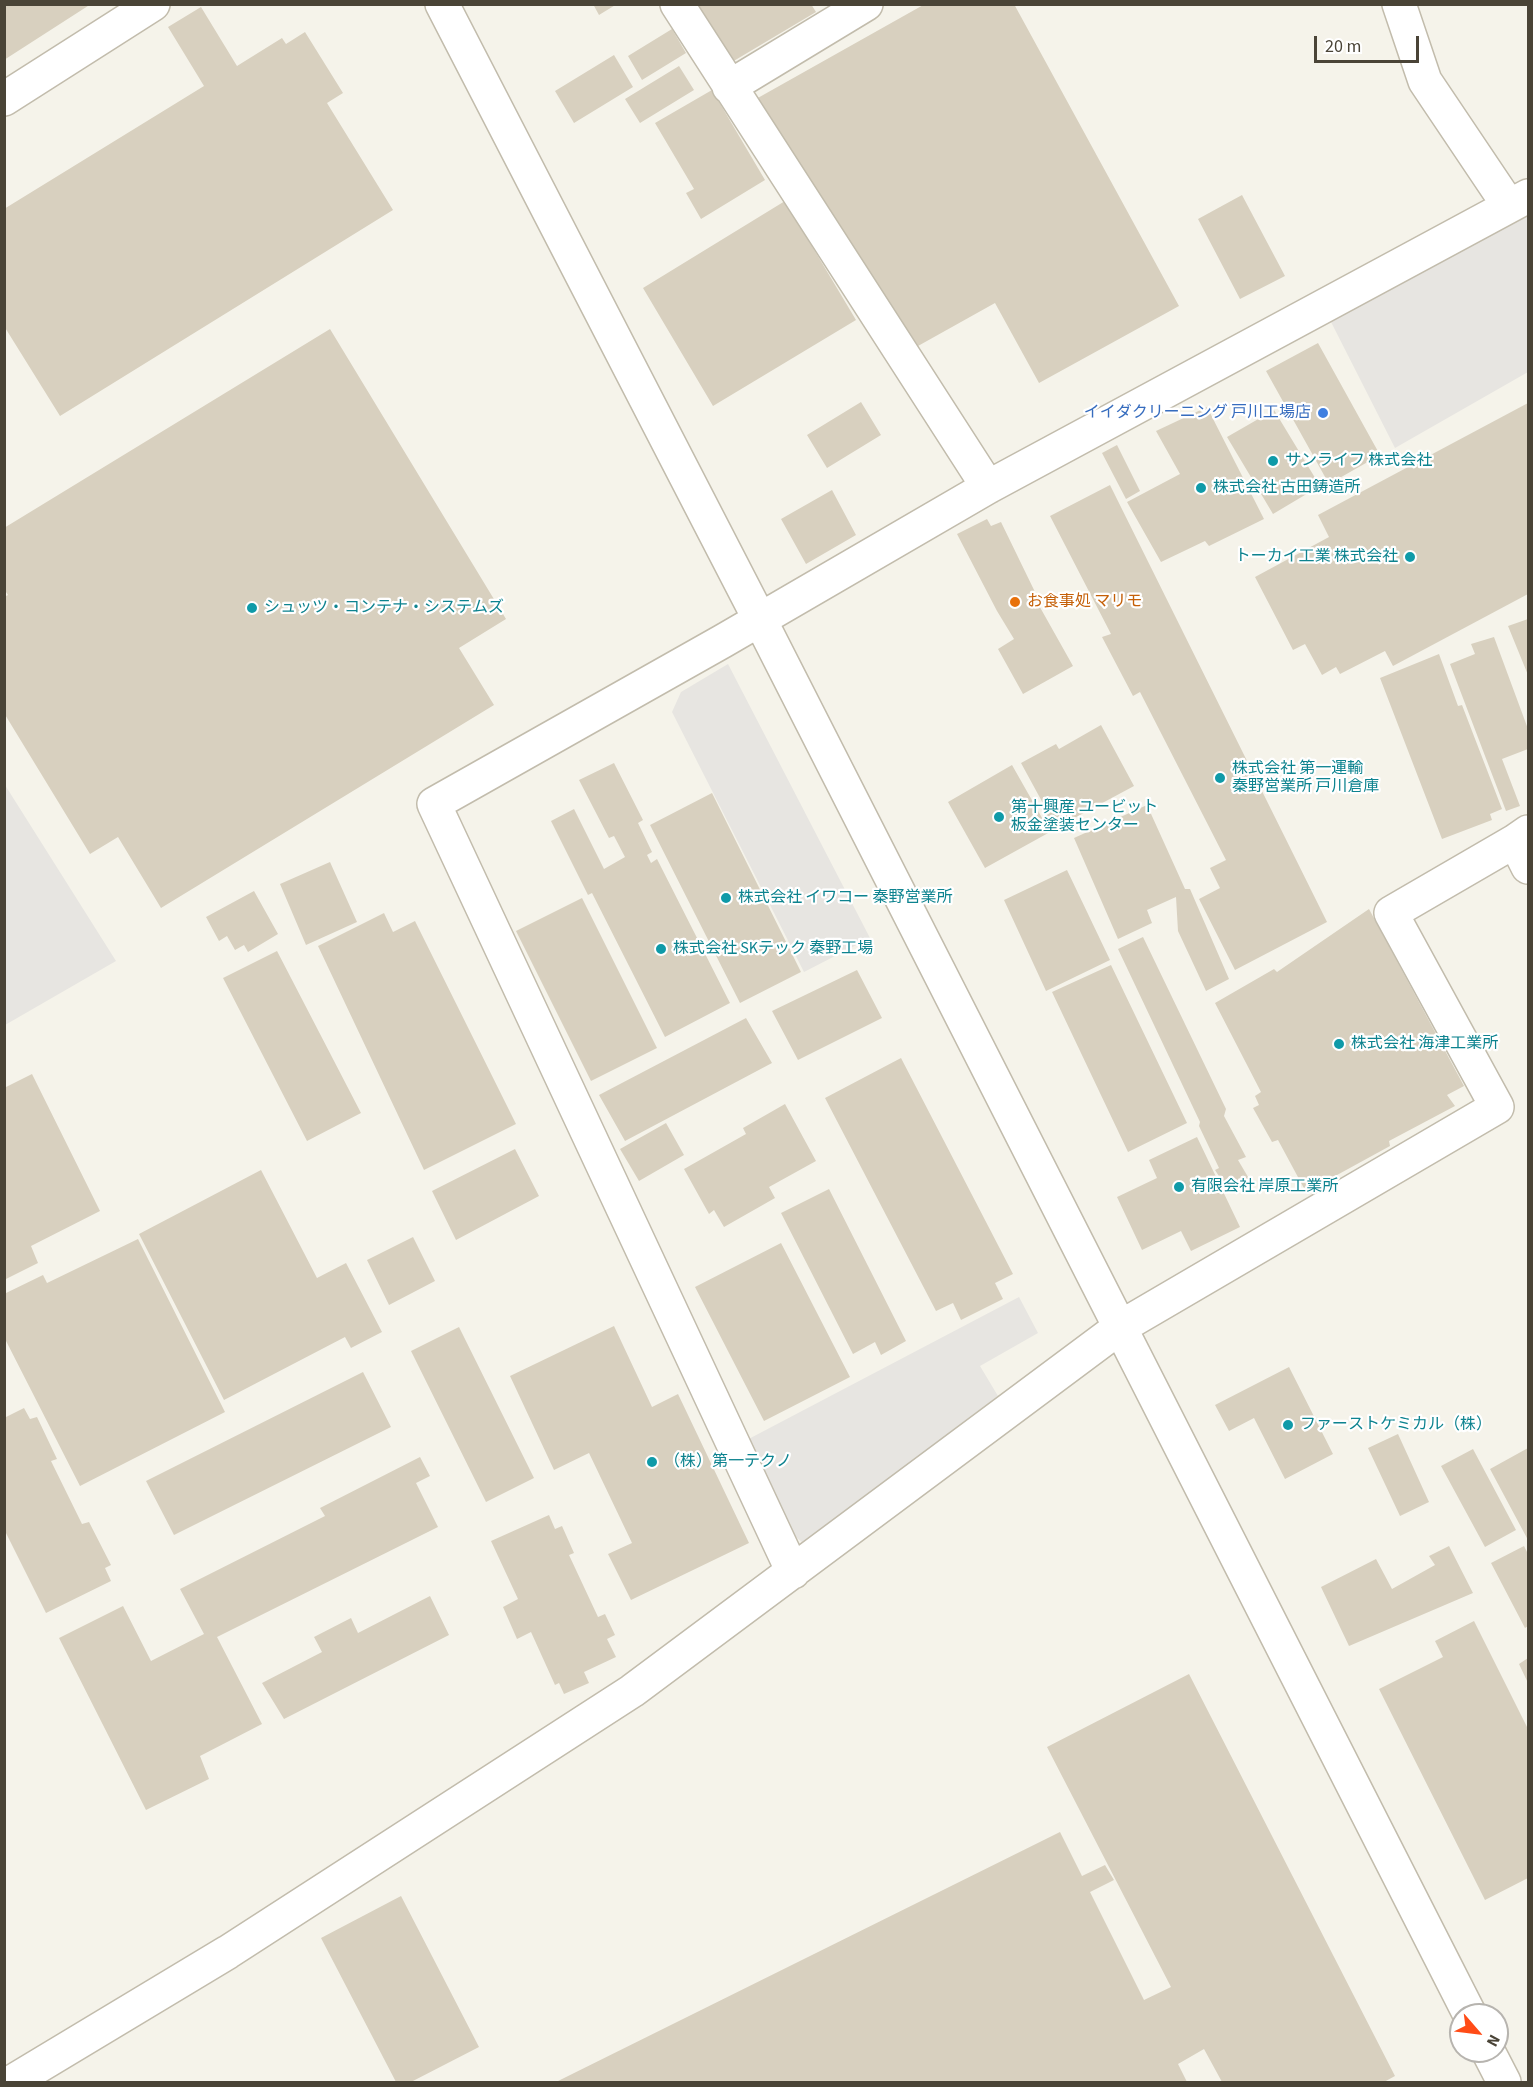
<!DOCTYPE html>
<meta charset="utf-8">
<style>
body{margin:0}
#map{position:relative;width:1533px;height:2087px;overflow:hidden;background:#f5f3ea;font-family:"Source Sans 3",sans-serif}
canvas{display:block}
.frame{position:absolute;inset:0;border:6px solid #4a4437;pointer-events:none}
.north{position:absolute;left:1449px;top:2003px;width:60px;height:60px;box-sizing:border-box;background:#fff;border:2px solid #b7b4af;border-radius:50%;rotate:118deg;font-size:16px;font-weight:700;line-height:24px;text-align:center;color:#4a4437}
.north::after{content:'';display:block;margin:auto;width:21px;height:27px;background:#ff4c17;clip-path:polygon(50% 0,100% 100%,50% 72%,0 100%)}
.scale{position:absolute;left:1314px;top:36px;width:105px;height:27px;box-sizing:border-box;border:3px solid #4a4437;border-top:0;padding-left:8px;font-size:18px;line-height:21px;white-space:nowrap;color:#4a4437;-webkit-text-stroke:4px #fff;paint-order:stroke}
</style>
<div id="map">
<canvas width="1533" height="2087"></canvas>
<div class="frame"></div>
<div class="north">N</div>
<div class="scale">20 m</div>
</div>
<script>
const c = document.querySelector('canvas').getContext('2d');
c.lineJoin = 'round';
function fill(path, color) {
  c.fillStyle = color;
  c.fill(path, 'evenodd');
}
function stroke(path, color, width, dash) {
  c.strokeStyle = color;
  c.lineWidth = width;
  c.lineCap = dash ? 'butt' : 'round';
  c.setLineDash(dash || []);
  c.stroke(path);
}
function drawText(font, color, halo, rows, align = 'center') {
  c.font = font + ' "Source Sans 3","Noto Sans JP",sans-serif';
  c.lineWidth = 4.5;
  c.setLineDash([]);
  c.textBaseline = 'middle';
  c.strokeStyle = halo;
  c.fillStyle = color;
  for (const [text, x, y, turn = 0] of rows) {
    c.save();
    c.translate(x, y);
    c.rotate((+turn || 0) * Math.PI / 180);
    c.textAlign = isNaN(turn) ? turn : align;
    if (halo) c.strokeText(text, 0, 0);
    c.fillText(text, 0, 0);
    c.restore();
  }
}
fill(new Path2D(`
 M1528 215V372L1395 448 1330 320Z
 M728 664 870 938 804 972 672 712 681 692Z
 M5 785 116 961 5 1025H4Z
 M1019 1297 1038 1333 980 1366 998 1396 803 1543 778 1522 741 1443Z`), '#e7e5e1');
fill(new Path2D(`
 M4 4H91L4 60Z
 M593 4H617L599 15Z
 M698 4H811L816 12 732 62Z
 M925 4H1014L1179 306 1039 383 995 303 918 346 756 99Z
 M201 7 237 66 282 38 286 44 305 32 343 93 327 103 393 210 60 416 4 326V209L204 86 168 27Z
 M672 29 686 53 642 80 628 56Z
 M614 55 633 87 574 123 555 91Z
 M679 66 694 90 640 123 625 99Z
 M712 90 765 180 701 219 686 193 694 189 655 123Z
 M1242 195 1285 276 1240 299 1198 219Z
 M785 201 856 320 713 406 643 288Z
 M330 329 506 619 459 648 494 705 161 908 118 837 90 854 4 713V597L8 595 4 589V528Z
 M1318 343 1380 455 1329 484 1266 371Z
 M861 402 881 435 827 468 807 435Z
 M1528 403V594L1393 666 1385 651 1340 674 1336 667 1322 675 1305 644 1293 650 1255 577 1329 537 1318 515Z
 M1207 407 1264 519 1209 546 1205 541 1161 562 1127 502 1180 474 1156 431Z
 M1274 410 1320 486 1273 514 1227 437Z
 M1117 445 1140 491 1126 499 1102 453Z
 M1110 485 1327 922 1235 970 1199 899 1220 888 1210 868 1226 860 1140 692 1133 696 1102 637 1111 634 1050 516Z
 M832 490 856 535 806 564 781 519Z
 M987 519 991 526 1001 522 1035 592 1032 593 1073 666 1023 694 998 649 1014 639 997 611 957 534Z
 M1528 619V675L1508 626Z
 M1494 637 1528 729V749L1502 759 1520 806 1506 811 1450 664 1475 654 1471 644Z
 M1439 654 1458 706 1462 705 1502 809 1490 814 1492 820 1442 839 1380 678Z
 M1101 725 1134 786 1054 829 1041 809 1045 807 1021 763 1056 744 1059 749Z
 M614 763 643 820 638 823 652 852 647 855 651 863 657 859 730 1003 665 1037 592 893 588 895 551 821 574 809 604 869 625 857 614 836 609 838 579 780Z
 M1012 765 1050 832 985 868 948 802Z
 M712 793 801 972 740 1003 650 825Z
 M1147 805 1185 889H1190L1229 979 1206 991 1178 931 1176 897 1147 910 1152 923 1118 939 1074 838Z
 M330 862 357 922 306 945 280 884Z
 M1067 870 1110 960 1046 991 1004 900Z
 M254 891 278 934 248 952 244 945 235 950 227 936 219 941 206 917Z
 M582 898 657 1048 591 1081 516 931Z
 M1369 909 1464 1086 1447 1095 1455 1106 1389 1141 1390 1146 1306 1192 1278 1140 1272 1142 1253 1108 1259 1105 1255 1096 1261 1092 1215 1003 1274 969 1277 972Z
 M384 913 393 932 415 921 516 1124 424 1170 318 946Z
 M1143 937 1226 1109 1224 1116 1246 1157 1238 1160 1251 1182 1229 1192 1215 1170 1219 1168 1199 1126 1200 1122 1118 949Z
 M277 951 361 1113 307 1141 223 978Z
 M1111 965 1187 1123 1128 1152 1052 992Z
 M857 970 882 1018 798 1060 772 1011Z
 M746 1018 772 1063 625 1141 599 1095Z
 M901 1058 1013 1274 995 1283 1003 1299 961 1320 953 1303 936 1311 825 1098Z
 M32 1074 100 1211 31 1246 38 1263 4 1280V1088Z
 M785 1104 816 1161 769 1187 775 1198 724 1227 714 1210 709 1214 684 1169 746 1134 743 1128Z
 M666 1123 684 1155 639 1181 620 1149Z
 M1197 1137 1240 1227 1191 1251 1181 1231 1142 1250 1117 1197 1157 1178 1149 1160Z
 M515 1149 539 1196 456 1240 432 1191Z
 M261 1170 317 1278 346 1263 382 1332 351 1348 345 1337 224 1400 139 1234Z
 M829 1189 906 1341 881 1355 875 1342 853 1354 781 1213Z
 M413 1237 435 1281 389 1305 367 1260Z
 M138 1239 225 1412 80 1486 4 1337V1294L43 1275 47 1283Z
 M781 1243 850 1377 764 1421 695 1287Z
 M614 1326 652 1407 678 1394 749 1543 631 1600 608 1554 632 1543 589 1453 554 1470 510 1376Z
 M459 1327 534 1478 486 1502 411 1351Z
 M1289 1367 1333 1454 1285 1479 1254 1418 1229 1431 1215 1405Z
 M363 1372 391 1427 174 1535 146 1481Z
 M24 1408 30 1419 37 1417 57 1459 51 1461 82 1524 89 1522 111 1565 105 1568 111 1581 46 1613 4 1529V1418Z
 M1398 1434 1429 1502 1400 1516 1368 1448Z
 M1528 1448V1540L1490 1469Z
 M1473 1449 1516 1530 1485 1547 1441 1466Z
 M420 1457 430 1476 416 1483 438 1527 217 1637 262 1724 200 1756 209 1779 146 1810 59 1638 123 1606 151 1661 204 1634 180 1589 325 1516 320 1508Z
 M549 1515 555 1529 562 1526 574 1553 569 1555 598 1617 605 1614 615 1635 607 1639 616 1657 584 1672 589 1683 564 1694 559 1683 555 1685 531 1632 517 1639 503 1607 518 1599 491 1541Z
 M1449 1546 1473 1593 1349 1646 1321 1587 1376 1559 1392 1589 1435 1565 1429 1556Z
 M1524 1546 1528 1554V1626L1525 1628 1491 1563Z
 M430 1596 449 1635 284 1719 262 1683 322 1652 314 1637 351 1618 358 1633Z
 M1474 1621 1528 1729V1878L1485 1900 1379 1689 1443 1657 1435 1641Z
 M1528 1658V1683L1519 1664Z
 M1189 1674 1395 2076 1384 2082H1222L1204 2049 1178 2064 1187 2082H556L1060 1832 1082 1876 1105 1865 1114 1880 1090 1892 1144 2000 1171 1987 1047 1747Z
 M401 1896 479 2047 411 2082H396L321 1938Z`), '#d8d0bf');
const minor = new Path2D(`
 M442 4 760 620 1470 2015
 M677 4 988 487
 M1399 4 1425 81 1509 206
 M729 87 866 4
 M4 99 153 4
 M1515 841 1528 867
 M793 1572 434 804 723 641 988 487 1528 196
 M1488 2051 1504 2082
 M12 2082 228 1952 632 1691 1119 1328 1497 1107 1391 913 1515 841 1528 832`);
stroke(minor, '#c2bcac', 36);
stroke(minor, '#fff', 33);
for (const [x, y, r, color] of [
 [1323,413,6,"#3f7fe0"],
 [1273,461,6,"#0f9aa8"],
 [1201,488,6,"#0f9aa8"],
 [1410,557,6,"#0f9aa8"],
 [1015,602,6,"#e8710a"],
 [252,608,6,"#0f9aa8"],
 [1220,778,6,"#0f9aa8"],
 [999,817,6,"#0f9aa8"],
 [726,898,6,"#0f9aa8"],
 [661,949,6,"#0f9aa8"],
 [1339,1044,6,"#0f9aa8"],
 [1179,1187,6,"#0f9aa8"],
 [1288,1425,6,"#0f9aa8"],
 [652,1462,6,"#0f9aa8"]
]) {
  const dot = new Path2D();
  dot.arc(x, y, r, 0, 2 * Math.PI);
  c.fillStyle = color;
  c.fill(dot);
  stroke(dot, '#fff', 2);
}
drawText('16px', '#366cbe', '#fff', [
 ["イイダクリーニング 戸川工場店",1311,413]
], 'right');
drawText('16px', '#0d838f', '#fff', [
 ["サンライフ 株式会社",1285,461],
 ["株式会社 古田鋳造所",1213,488],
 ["トーカイ工業 株式会社",1398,557,"right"],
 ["シュッツ・コンテナ・システムズ",264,608],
 ["株式会社 第一運輸",1232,769],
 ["秦野営業所 戸川倉庫",1232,787],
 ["第十興産 ユービット",1011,808],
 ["板金塗装センター",1011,826],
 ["株式会社 イワコー 秦野営業所",738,898],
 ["株式会社 SKテック 秦野工場",673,949],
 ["株式会社 海津工業所",1351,1044],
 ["有限会社 岸原工業所",1191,1187],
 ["ファーストケミカル（株）",1300,1425],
 ["（株）第一テクノ",664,1462]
], 'left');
drawText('16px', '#c56008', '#fff', [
 ["お食事処 マリモ",1027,602]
], 'left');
</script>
